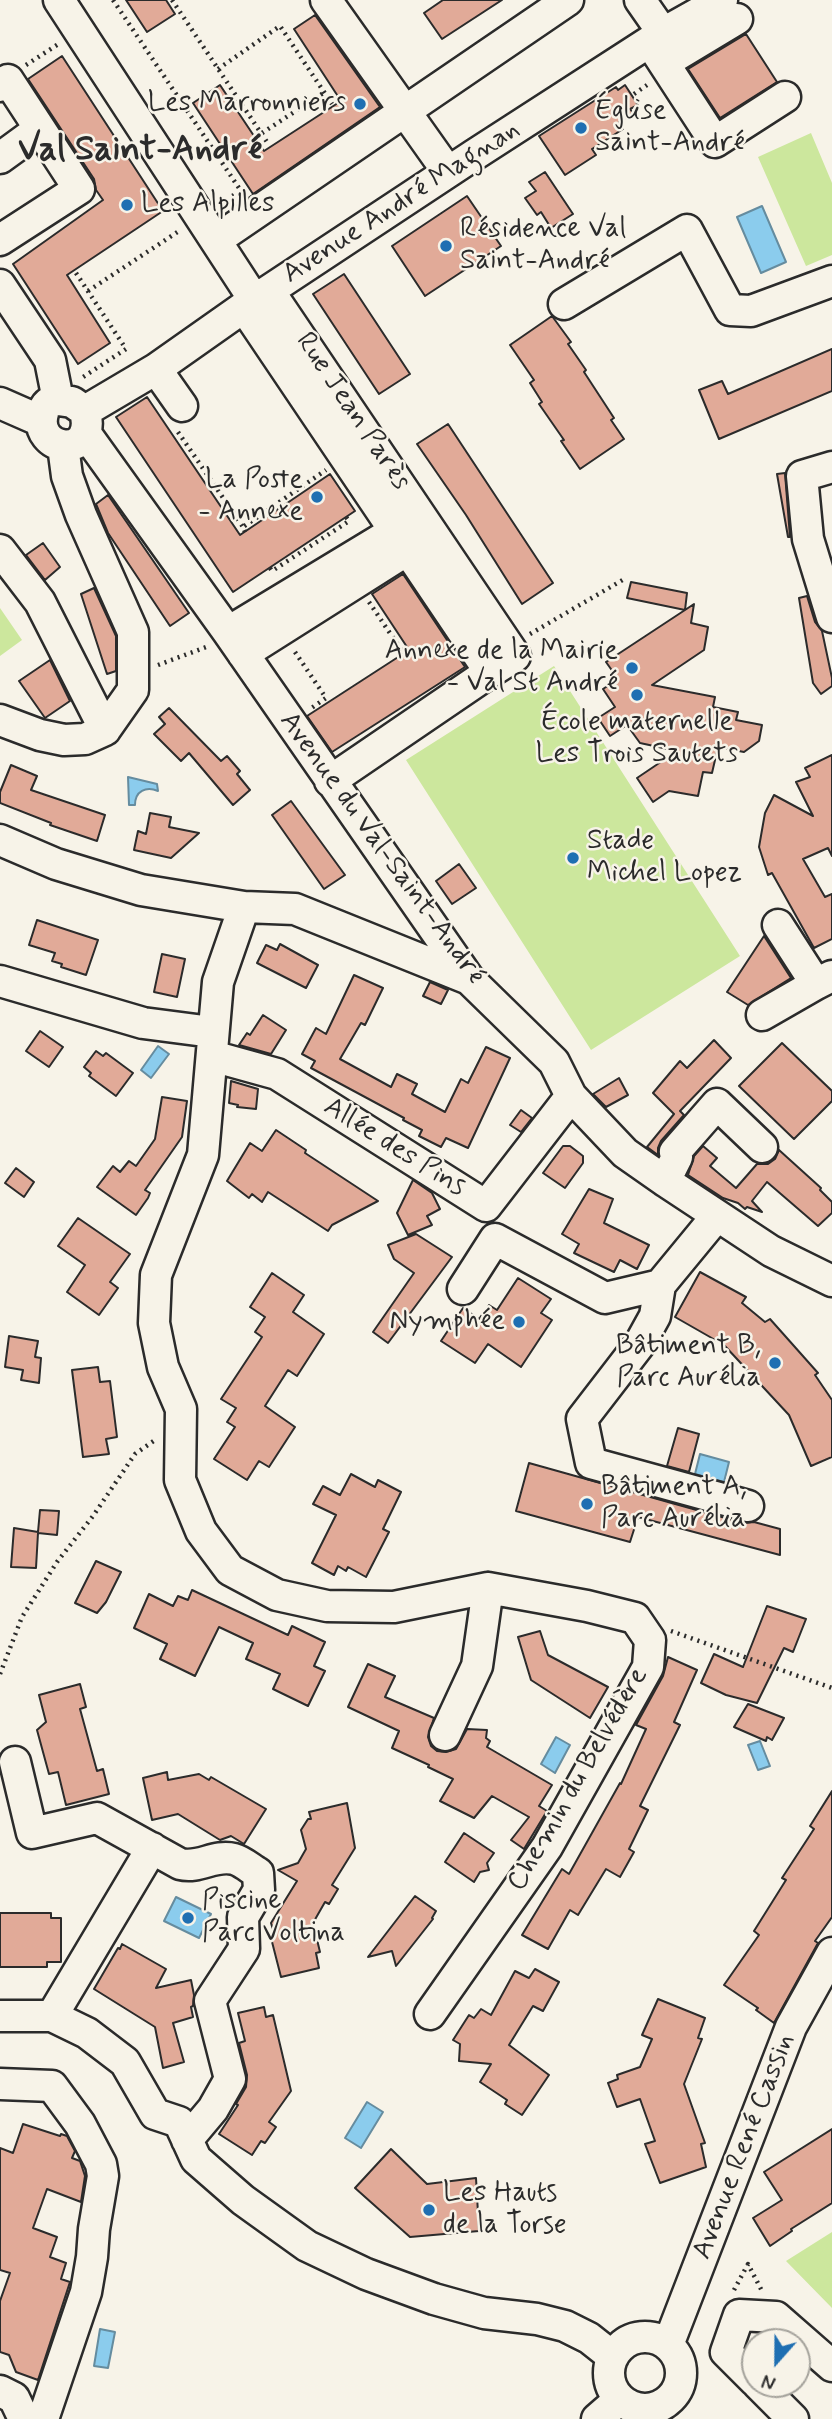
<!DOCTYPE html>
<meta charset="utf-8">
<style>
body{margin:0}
#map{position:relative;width:832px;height:2419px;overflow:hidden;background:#f7f3e8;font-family:Mynerve,sans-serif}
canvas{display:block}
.north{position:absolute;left:741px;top:2328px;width:70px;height:70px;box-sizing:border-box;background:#f7f3e8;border:2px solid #a5a39c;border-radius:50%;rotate:201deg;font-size:19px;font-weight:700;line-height:28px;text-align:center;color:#2b2b2b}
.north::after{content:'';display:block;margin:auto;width:24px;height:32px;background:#1f6fb2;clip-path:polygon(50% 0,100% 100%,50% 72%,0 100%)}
</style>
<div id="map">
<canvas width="832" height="2419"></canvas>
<div class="north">N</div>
</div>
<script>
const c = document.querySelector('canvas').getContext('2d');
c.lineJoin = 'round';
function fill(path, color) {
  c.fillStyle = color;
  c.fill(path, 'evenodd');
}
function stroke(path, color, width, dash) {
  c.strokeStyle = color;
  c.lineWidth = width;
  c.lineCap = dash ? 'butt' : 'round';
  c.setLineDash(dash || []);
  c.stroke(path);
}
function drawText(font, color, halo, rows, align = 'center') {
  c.font = font + ' Mynerve,sans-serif';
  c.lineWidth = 5;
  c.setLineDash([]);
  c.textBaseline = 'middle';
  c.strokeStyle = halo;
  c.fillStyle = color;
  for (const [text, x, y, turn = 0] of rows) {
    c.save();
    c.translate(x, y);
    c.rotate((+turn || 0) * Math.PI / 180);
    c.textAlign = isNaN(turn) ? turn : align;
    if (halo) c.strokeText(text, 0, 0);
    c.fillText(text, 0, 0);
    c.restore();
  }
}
fill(new Path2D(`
 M811 133 832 183V255L806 266 758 157Z
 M0 608 22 640 0 656Z
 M554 666 740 956 591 1050 406 760Z
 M832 2232V2308L786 2261Z`), '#cce79d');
const water = new Path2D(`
 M762 206 786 262 761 273 737 217Z
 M128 777 157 784 158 791C146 786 135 791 135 805H129Z
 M158 1046 169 1054 151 1078 141 1070Z
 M700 1454 729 1462 724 1482 695 1474Z
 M556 1737 570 1745 555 1773 541 1764Z
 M760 1741 770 1766 758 1770 748 1745Z
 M176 1897 211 1914 199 1938 164 1921Z
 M367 2102 383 2112 361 2148 345 2138Z
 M100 2329 115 2332 108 2368 94 2366Z`);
fill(water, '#8bcced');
stroke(water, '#658c9f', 2);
const building = new Path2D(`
 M126 0H166L175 14 147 32Z
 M443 0H502L442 39 424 13Z
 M315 15 380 107 253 194 193 103 220 85 264 151 341 101 294 29Z
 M746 34 777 82 720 118 688 69Z
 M62 56 163 211 67 275 110 343 78 364 13 264 103 200 96 190 94 179 28 79Z
 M625 85 638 105 630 109 633 113 619 122 623 129 592 149 596 155 565 175 539 136 616 87 618 90Z
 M545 172 573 214 551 228 541 212 537 215 525 198 536 191 529 182Z
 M467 196 501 246 425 296 392 246Z
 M344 274 410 374 379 394 313 294Z
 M552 316 571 342 568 344 586 370 584 372 614 418 611 420 624 439 580 469 561 441 564 440 539 404 542 402 530 383 534 380 510 345Z
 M832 349V391L719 439 699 390 722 381 728 394Z
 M147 397 240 535 330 474 355 511 233 592 116 417Z
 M448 424 553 583 522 604 466 515 417 444Z
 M785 473 790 537H788L777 474Z
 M108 495 189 613 170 626 108 533 96 504Z
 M43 543 60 567 45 580 26 555Z
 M403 574 465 667 332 752 307 716 409 650 372 594Z
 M631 582 687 593 685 610 694 604 691 623 708 627 704 650 652 685 715 697 713 707 738 712 736 720 762 725 759 741 744 752 718 747 712 773 703 772 698 796 669 791 653 802 637 778 677 751 640 743 627 725 610 736 598 718 615 707 603 689 618 679 606 662 685 610 627 598Z
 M94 588 116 636V671L107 674 81 594Z
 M807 596 815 622 822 631 832 678V686L821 694 813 683 799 598Z
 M50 660 70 701 45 718 19 681Z
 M169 708 221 761 227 756 240 771 237 774 250 790 233 805 189 753 181 761 154 734 165 724 159 717Z
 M832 755V856L828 848 803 859 825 897 832 894V939L814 948 772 873 768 875 759 847 765 813 774 795 813 816 796 782 810 777 805 768Z
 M11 765 37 776 31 790 105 815 97 841 50 825 51 823 0 803V792Z
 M291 801 345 875 324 889 272 815Z
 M150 813 171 817 169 827 199 833 171 858 134 850 138 831 146 834Z
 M459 864 476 888 452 904 436 881Z
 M37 920 98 940 86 975 61 967 62 964 52 961 55 953 29 945Z
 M764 936 791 978 748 1005 727 992Z
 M280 944 318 965 306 988 257 963 266 945 277 950Z
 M162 954 185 959 177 997 154 992Z
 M354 975 383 988 365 1025 361 1023 340 1059 391 1087 397 1074 417 1084 412 1094 445 1112 461 1079 468 1083 486 1047 510 1058 468 1148 446 1138 441 1147 419 1136 422 1130 403 1120 404 1118 311 1068 315 1061 302 1054 316 1028 326 1034Z
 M430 982 448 990 441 1004 423 996Z
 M263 1015 286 1030 271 1054 239 1045 247 1033 250 1035Z
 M40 1031 63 1047 49 1067 26 1051Z
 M714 1040 731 1058 680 1111 684 1115 661 1141 658 1148V1155L647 1147 674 1114 653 1093 680 1061 687 1068Z
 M782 1043 832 1091V1101L794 1139 739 1086Z
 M96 1051 103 1056 106 1053 133 1073 116 1096 89 1076 91 1073 84 1067Z
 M619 1078 628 1095 606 1107 593 1094Z
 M231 1081 258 1089 256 1109 237 1107 238 1105 229 1103Z
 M162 1097 187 1101 182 1137 145 1190 150 1193 148 1198 136 1215 97 1187 113 1166 120 1172 129 1161 136 1166 155 1139Z
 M521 1110 532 1118 521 1132 510 1125Z
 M276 1130 306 1150 305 1153 378 1201 332 1225 328 1231 268 1192 262 1202 252 1194 249 1198 227 1181 250 1143 262 1151Z
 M563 1146H570L583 1156V1163L565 1188 543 1173Z
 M703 1146 717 1158 710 1166 736 1188 757 1164H768L775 1159 779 1150 821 1188 820 1190 832 1202V1213L818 1226 767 1182 752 1201 762 1212 747 1207 745 1209 738 1203 723 1198 688 1175 694 1156Z
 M16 1168 34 1182 24 1197 5 1183Z
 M413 1180 432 1193 440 1209 427 1216 432 1225 408 1235 397 1213Z
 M589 1189 613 1199 604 1223 649 1245 637 1269 620 1260 614 1272 574 1253 579 1244 562 1234Z
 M78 1218 130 1254 110 1282 118 1288 99 1315 67 1292 85 1265 58 1246Z
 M416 1234 452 1257 388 1343 373 1332 414 1273 394 1259 388 1245Z
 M700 1272 746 1297 742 1303 765 1322 770 1319 818 1373 815 1375 832 1400V1457L811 1466 789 1415 724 1345 675 1317Z
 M272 1273 304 1295 293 1312 324 1334 297 1376 288 1370 265 1406 295 1427 269 1467 259 1461 247 1480 214 1459 235 1427 227 1422 236 1408 221 1399 262 1337 255 1332 265 1317 250 1307Z
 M518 1278 551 1299 541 1313 552 1320 521 1367 488 1344 475 1363 441 1341 463 1308 479 1319 489 1305 497 1310Z
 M9 1336 38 1341 35 1357 41 1358 39 1383 21 1380 23 1370 5 1367Z
 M98 1367 100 1382 110 1381 117 1437 106 1439 109 1454 83 1457 72 1370Z
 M678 1428 699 1434 689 1472 667 1466Z
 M529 1463 743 1523 754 1522 780 1529V1555L638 1517 630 1542 516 1511Z
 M351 1474 375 1487 378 1480 401 1492 383 1529 389 1532 366 1577 348 1567 346 1571 338 1566 334 1575 312 1563 336 1515 313 1504 323 1486 340 1495Z
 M40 1510 59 1511 57 1535 38 1533 36 1568 11 1567 14 1528 38 1532Z
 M96 1561 121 1572 106 1602 97 1613 75 1603Z
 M192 1590 288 1635 292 1626 325 1642 314 1666 325 1671 308 1706 273 1689 280 1674 246 1659 253 1643 219 1627 195 1676 160 1659 167 1644 134 1628 149 1594 173 1606 178 1596 188 1600Z
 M767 1606 806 1619 793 1652 784 1648 757 1703 726 1695 701 1683 714 1654 743 1667Z
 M540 1631 548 1655 608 1687 590 1718 531 1680 518 1637Z
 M668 1657 697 1670 674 1722 680 1725 640 1806 648 1810 629 1849 634 1852 620 1877 606 1869 578 1915 570 1910 548 1949 522 1935 562 1869 569 1874 620 1783 621 1784 646 1729 636 1725 663 1676Z
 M368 1664 395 1676 385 1697 434 1718 428 1737 431 1746 437 1751 446 1752 456 1749 467 1729 487 1730 486 1738 490 1741 487 1747 552 1785 539 1806 547 1811 524 1849 511 1840 529 1817 492 1796 474 1818 440 1801 453 1779 428 1767 429 1765 392 1748 399 1731 348 1707Z
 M80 1684 86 1707 80 1709 97 1771 103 1769 109 1794 66 1805 58 1772 49 1774 37 1730 46 1722 39 1695Z
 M748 1704 784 1718 772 1740 767 1737 766 1741 734 1727Z
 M167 1772 168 1780 199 1774 209 1780 211 1777 266 1809 244 1844 231 1836 220 1840 178 1814 152 1820 143 1778Z
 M832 1791V1917L815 1941 818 1943 774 2023 756 2010 758 2008 724 1985 759 1935 754 1931 786 1880 782 1878 814 1829 810 1826Z
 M347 1803 355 1848 332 1885 338 1889 329 1904 325 1902 313 1923 320 1952 316 1953 319 1968 281 1977 270 1934 274 1933 271 1923 297 1881 278 1870 298 1863 306 1849 301 1830 308 1819H311L309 1812Z
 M464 1833 494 1853 487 1863 489 1870 480 1872 474 1882 445 1862Z
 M415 1896 436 1911 432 1918 433 1919 396 1966 392 1951 368 1957Z
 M0 1913H51V1918H61V1962H47V1967H0Z
 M122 1944 166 1969 156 1988 191 1980 194 1995 193 2006 191 2007 193 2017 173 2023 184 2062 163 2068 155 2027 94 1989 118 1948 120 1949Z
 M535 1969 559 1982 543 2011 533 2006 509 2045 549 2075 522 2115 505 2104 507 2100 480 2082 491 2064 459 2061 460 2044 453 2040 469 2015 474 2018 481 2009 491 2015 515 1971 529 1978Z
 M658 1999 705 2018 698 2038 702 2039 684 2084 705 2143 701 2144 706 2167 660 2183 645 2144 655 2141 640 2099 617 2107 608 2083 618 2079 617 2075 640 2067 652 2039 642 2035Z
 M264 2007 266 2017 273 2015 291 2091 269 2122 276 2127 265 2143 261 2141 252 2155 219 2134 238 2105 236 2104 246 2087 247 2075 239 2043 245 2041 238 2013Z
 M23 2124 60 2136 61 2134 67 2136 75 2151 72 2158 80 2161 85 2176 81 2202 47 2189 33 2228 57 2237 50 2257 66 2263 61 2279 70 2282 38 2380 16 2372 9 2355 0 2352V2301L10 2273 0 2270V2148L13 2153Z
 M832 2129V2203L791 2229 792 2231 770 2246 753 2218 782 2200 764 2172Z
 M391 2149 427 2184 476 2178 479 2231 410 2237 355 2188Z`);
fill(building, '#e1aa98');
stroke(building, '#2b2b2b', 2);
const minor = new Path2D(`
 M59 0 255 301
 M326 0 448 172
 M640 0 663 33
 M650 42 715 142 785 97
 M664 63 737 19
 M0 86 8 80 40 129 0 158
 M0 240 79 189 40 129
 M216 240 568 0
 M0 285 50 360 58 400
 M564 304 687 230 730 310 751 311 832 281
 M244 307 490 672 515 656 269 291
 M156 369 182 406
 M58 400 72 402 85 411C98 461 32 452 43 413 45 404 49 401 58 400Z
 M0 403 41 421
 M85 411 156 369 244 307 474 155 663 33 722 0
 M86 434 228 632 469 979 554 1062 571 1096 625 1153 665 1181 771 1251 832 1281
 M832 467 802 476 808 539 832 617
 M0 550 40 602 105 730
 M228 632 413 520
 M243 654 423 540
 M0 720 40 735 64 740 85 739 105 730 133 690V632L81 515 67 476 63 446
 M330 781 490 672
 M0 840 56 864 141 890 244 907
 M778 925 816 984 832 976
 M0 981 143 1023 212 1032
 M762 1015 816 984
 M212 1056 277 1074 486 1206 571 1096
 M665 1181 677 1157 675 1152 717 1104 762 1147
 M660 1285 655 1316 639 1345 582 1419 591 1463 748 1506
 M463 1289 495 1239 605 1298 660 1285 716 1217
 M445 1735 477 1666 488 1588
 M15 1762 32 1833 97 1818 180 1864C200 1869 214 1854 234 1859 242 1861 251 1869 258 1873L259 1890 243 1917 244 1949 210 2001 230 2079 213 2109 187 2140
 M430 2014 547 1847 648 1667 650 1640 635 1618 587 1606 488 1588 394 1607 327 1606 277 1595 230 1570 201 1531 180 1480 181 1409 163 1367 154 1323 156 1275 203 1155 218 982 244 907 295 909 469 979
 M0 2016H52L87 2033 125 2062 155 2114 179 2122 196 2159 243 2200 307 2246 366 2274 434 2299 484 2313 537 2319 565 2326 589 2338 613 2357
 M52 2016 152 1848
 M0 2084 52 2086 80 2124 101 2164 103 2176 94 2229 92 2257 86 2292 43 2419
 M609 2373a36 36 0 1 1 72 0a36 36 0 1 1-72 0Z
 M668 2345 791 2027 832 1953
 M755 2381 726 2352 739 2315 776 2317 832 2366
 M758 2384 793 2419
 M0 2391 14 2398 24 2419
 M597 2419 620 2399`);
stroke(minor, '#2b2b2b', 35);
stroke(new Path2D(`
 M113 0 243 194
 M172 0 269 145
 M26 65 60 43
 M218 69 280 26 332 104
 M634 94 647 85
 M262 133 325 92
 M76 273 126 349 80 379
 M88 291 179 231
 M178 432 243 527
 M245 532 243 527 326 470
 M270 568 272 571 343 525 349 521 346 517
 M369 602 404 654
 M530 634 626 578
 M295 652 326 698 310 709
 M158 665 209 646
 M671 1631 832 1688
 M0 1674 22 1617 57 1562 93 1516 135 1454 155 1440
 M734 2290 748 2264 763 2293`), '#2b2b2b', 4.5, [2, 5]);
stroke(minor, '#f7f3e8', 30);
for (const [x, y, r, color] of [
 [360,104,7,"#1f6fb2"],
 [581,128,7,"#1f6fb2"],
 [127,205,7,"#1f6fb2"],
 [446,246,7,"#1f6fb2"],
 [317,497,7,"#1f6fb2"],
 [632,668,7,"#1f6fb2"],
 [637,695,7,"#1f6fb2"],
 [573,858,7,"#1f6fb2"],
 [519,1322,7,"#1f6fb2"],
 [775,1363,7,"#1f6fb2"],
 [587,1504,7,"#1f6fb2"],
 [188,1918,7,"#1f6fb2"],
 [429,2210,7,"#1f6fb2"]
]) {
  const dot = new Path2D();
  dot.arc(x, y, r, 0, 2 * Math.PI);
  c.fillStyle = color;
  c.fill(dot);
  stroke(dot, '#f7f3e8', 2.5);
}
drawText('28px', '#2b2b2b', '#f7f3e8', [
 ["Les Marronniers",346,104,"right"],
 ["Église",595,112],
 ["Saint-André",595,144],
 ["Les Alpilles",141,205],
 ["Résidence Val",460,230],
 ["Saint-André",460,262],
 ["La Poste",303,481,"right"],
 ["- Annexe",303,513,"right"],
 ["Annexe de la Mairie",618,652,"right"],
 ["- Val St André",618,684,"right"],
 ["École maternelle",637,723,"center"],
 ["Les Trois Sautets",637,755,"center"],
 ["Stade",587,842],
 ["Michel Lopez",587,874],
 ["Nymphée",505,1322,"right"],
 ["Bâtiment B,",761,1347,"right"],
 ["Parc Aurélia",761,1379,"right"],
 ["Bâtiment A,",601,1488],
 ["Parc Aurélia",601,1520],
 ["Piscine",202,1902],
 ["Parc Voltina",202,1934],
 ["Les Hauts",443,2194],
 ["de la Torse",443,2226]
], 'left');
drawText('28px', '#2b2b2b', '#f7f3e8', [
 ["Avenue André Magnan",402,203,-33],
 ["Rue Jean Parès",352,412,56],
 ["Avenue du Val-Saint-André",381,849,54],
 ["Allée des Pins",394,1148,32],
 ["Chemin du Belvédère",579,1780,-60],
 ["Avenue René Cassin",745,2147,-69]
]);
drawText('bold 35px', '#2b2b2b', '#f7f3e8', [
 ["Val Saint-André",140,152]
]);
</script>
